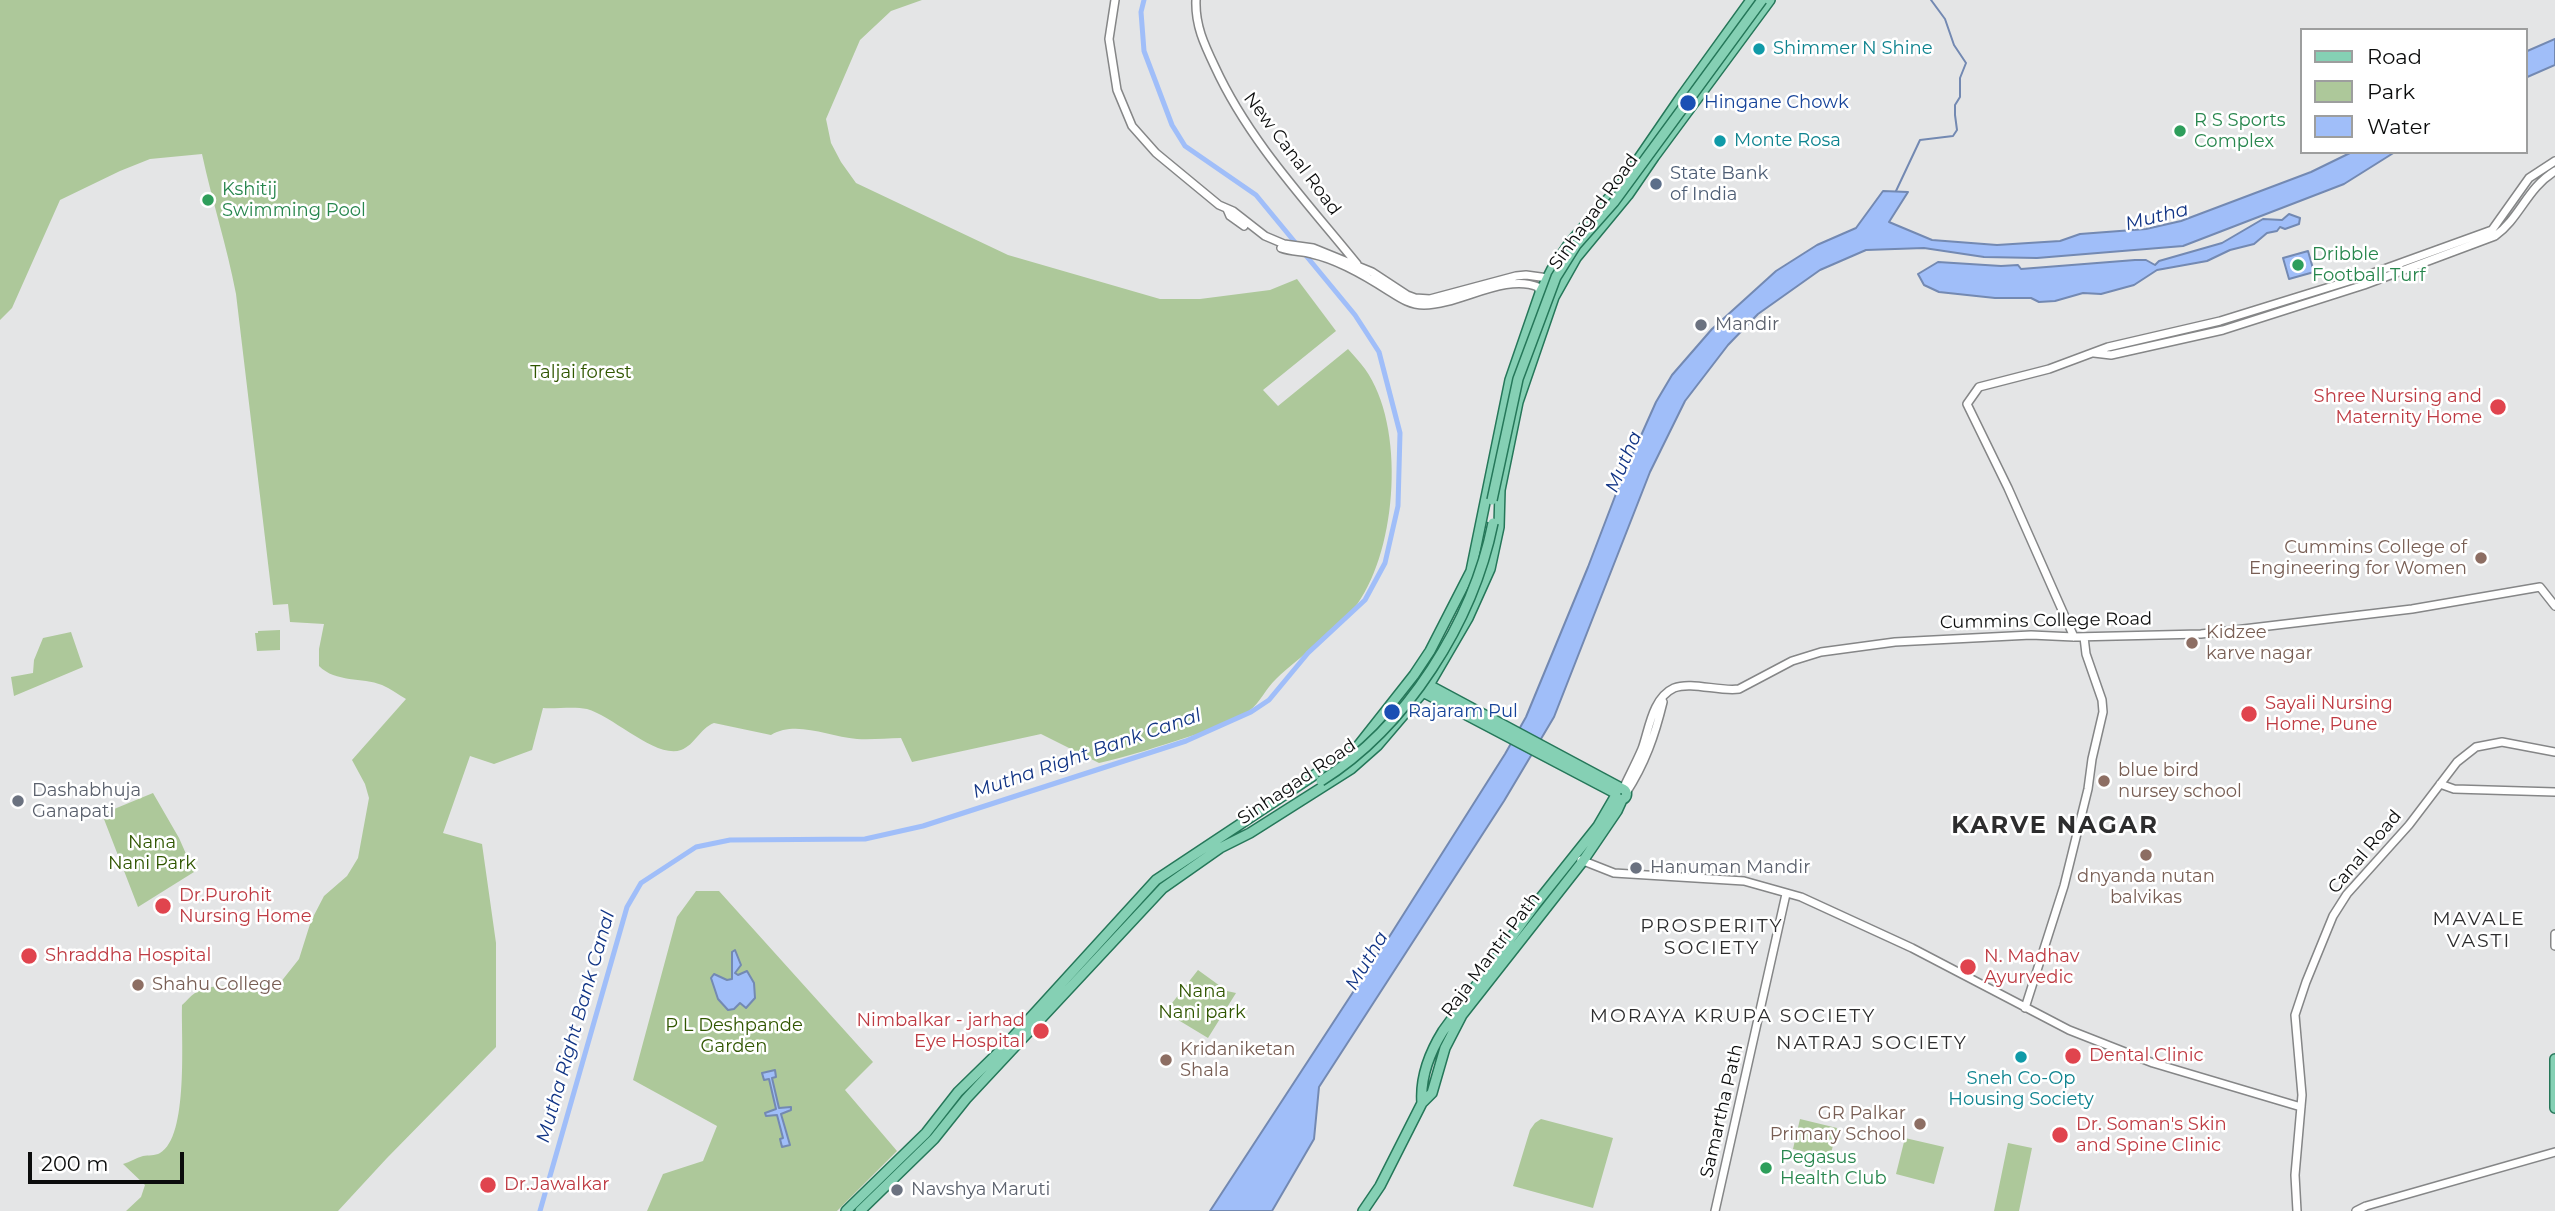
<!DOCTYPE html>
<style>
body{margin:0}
#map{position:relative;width:2555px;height:1211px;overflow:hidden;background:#e4e5e6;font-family:Montserrat,sans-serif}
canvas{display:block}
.legend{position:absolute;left:2300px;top:28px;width:228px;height:126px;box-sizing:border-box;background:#fff;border:2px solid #9d9e9e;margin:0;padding:9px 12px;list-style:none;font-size:21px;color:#0b0c0c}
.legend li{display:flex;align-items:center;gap:14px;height:35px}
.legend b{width:35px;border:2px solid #9d9e9e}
.scale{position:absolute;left:28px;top:1152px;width:156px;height:32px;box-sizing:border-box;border:4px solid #0b0c0c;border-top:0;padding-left:9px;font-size:21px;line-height:24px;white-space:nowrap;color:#0b0c0c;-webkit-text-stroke:5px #fff;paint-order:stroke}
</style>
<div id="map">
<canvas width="2555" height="1211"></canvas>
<ul class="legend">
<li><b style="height:9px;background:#85d0b4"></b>Road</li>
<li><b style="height:19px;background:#adc89a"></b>Park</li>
<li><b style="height:19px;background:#a0bef9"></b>Water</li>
</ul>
<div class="scale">200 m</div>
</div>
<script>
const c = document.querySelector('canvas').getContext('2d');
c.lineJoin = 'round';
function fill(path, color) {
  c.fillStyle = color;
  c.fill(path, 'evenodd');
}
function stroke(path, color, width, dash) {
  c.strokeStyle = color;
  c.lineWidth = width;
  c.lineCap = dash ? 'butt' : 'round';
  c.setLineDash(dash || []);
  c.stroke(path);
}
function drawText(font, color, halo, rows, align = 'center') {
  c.font = font + ' Montserrat,sans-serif';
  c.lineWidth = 5;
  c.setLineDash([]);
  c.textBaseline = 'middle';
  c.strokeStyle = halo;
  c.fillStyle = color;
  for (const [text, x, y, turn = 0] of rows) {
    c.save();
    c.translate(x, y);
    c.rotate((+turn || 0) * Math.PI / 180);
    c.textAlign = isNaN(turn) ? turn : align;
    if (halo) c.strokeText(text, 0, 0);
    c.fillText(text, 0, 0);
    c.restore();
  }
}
fill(new Path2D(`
 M0 0H922L891 11 860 40 826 119 831 143 841 162 856 183 1008 255 1160 299H1200L1270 290 1297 279 1336 331 1263 390 1278 406 1348 349C1354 356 1360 362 1365 369 1406 426 1397 548 1358 603 1337 632 1302 654 1276 679 1266 688 1260 703 1249 711 1233 724 1210 730 1191 736 1160 746 1130 756 1099 763L1041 734 912 762 901 738C887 738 872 740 857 739 828 737 797 720 771 735L714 723C700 728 695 745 681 750 656 759 613 716 587 709 574 706 556 709 543 708L532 750 494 764 470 756 443 833 482 844 496 943V1047L387 1158 338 1211H126L141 1197 145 1185 123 1164C130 1162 136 1158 143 1156 148 1155 155 1156 160 1153 189 1137 181 1037 182 1005 186 1002 190 996 195 993 215 980 255 988 280 983L299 959 311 921 324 896 347 876 358 858 369 798 365 784 352 760 406 699C399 695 391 689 382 685 362 677 336 683 319 666V649L324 624 290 622 288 604 273 605 236 294C227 246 212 201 202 154L150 159 120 171 60 200 12 308 0 320Z
 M280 630V650L257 651 255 633H258V631Z
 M71 632 83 667 14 696 11 677 33 673 34 660 43 638Z
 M153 793 179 838 194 872 138 907 102 814Z
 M696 891H719L873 1062 845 1090 897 1151 837 1211H647L663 1174 703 1161 717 1126 633 1080 677 917Z
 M1198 970 1227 991 1236 993 1208 1038 1165 1012Z
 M1541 1119 1613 1138 1593 1208 1513 1186 1530 1130 1535 1123Z
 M1800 1119 1837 1128 1830 1158 1793 1149Z
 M1905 1138 1944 1147 1934 1184 1896 1174Z
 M2008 1143 2032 1148 2019 1211H1994Z`), '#adc89a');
const water = new Path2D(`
 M2555 39V65L2525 78V52Z
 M2352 152H2395L2344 184 2183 246 2037 258 1984 257 1924 248 1866 250 1820 270 1758 314 1728 345 1685 401 1650 472 1554 717 1504 801 1319 1087 1314 1139 1272 1211H1210L1391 934 1505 754 1526 717 1588 567 1622 478 1656 402 1672 375 1712 329 1776 271 1817 245 1856 228 1883 191 1908 192 1889 222 1932 240 1997 245 2060 241 2080 234 2146 229 2181 221 2311 172Z
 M2289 214 2300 218 2299 224 2285 229 2280 227 2277 231 2267 233 2254 244 2230 250 2207 261 2157 270 2134 285 2101 294 2083 293 2055 301 2039 302 2031 298H1995L1939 292 1924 285 1918 274 1938 262 2001 266 2018 265 2021 269 2135 260H2146L2155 265 2159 261 2222 243 2263 219 2282 220Z
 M2308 251 2314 272 2289 279 2283 258Z
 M735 950 741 965 735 973 738 975 747 971 754 983 755 998 746 1008 740 1003 734 1009 728 1010 718 999 711 978 714 974 727 980 732 979V952Z
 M775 1070 776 1077 772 1078 779 1108 791 1107V1110L781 1114 790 1145 782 1147 780 1139 783 1138 777 1115 766 1116 765 1113 776 1109 769 1079 764 1080 762 1073Z`);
fill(water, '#a0bef9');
stroke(water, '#7389b2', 2);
stroke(new Path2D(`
 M1896 191 1920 140 1953 136 1957 130 1955 115V105L1960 97V78L1966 63 1954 45 1945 19 1931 0`), '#7389b2', 2);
stroke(new Path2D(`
 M540 1211 627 907 641 883 696 847 730 840 865 839 923 826 1186 741 1251 712 1269 700 1308 653 1365 600 1385 563 1398 506 1400 433 1379 352 1355 315 1256 195 1185 146 1172 125 1144 51 1141 12 1144 0`), '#a0bef9', 5);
const minor = new Path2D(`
 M1115 0 1109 39 1117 90 1132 126 1156 153 1219 205 1233 211 1265 236 1284 244 1313 248 1372 272 1407 295 1415 298 1430 299 1516 276 1526 275 1548 278 1550 281
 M1196 0C1195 25 1204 44 1215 67 1249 141 1306 201 1357 264
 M1227 209 1230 216 1244 226
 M1281 248C1292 252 1302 251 1312 254 1336 259 1369 278 1389 291 1400 298 1410 305 1424 305 1459 305 1505 273 1538 287L1540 293
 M2094 353 2111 355 2223 330 2364 285 2495 236C2520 218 2527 188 2555 171
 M2074 637 2008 488 1967 404 1979 387 2049 369 2108 347 2220 321 2362 277 2492 230 2529 178 2555 161
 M2440 784 2454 789 2555 792
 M1623 789C1629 776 1636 763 1642 749 1649 730 1652 698 1674 688 1691 681 1720 692 1739 689L1792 661 1821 652 1895 642 2031 635 2074 637 2201 634 2412 609 2540 587 2555 606
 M1626 793C1645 764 1655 735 1663 702
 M1581 860 1614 873 1744 881 1801 897 1912 948 2069 1030 2153 1063 2301 1107
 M2555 934V946
 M2025 1008 2064 886 2088 789 2092 759 2103 712 2102 700 2086 654 2084 637
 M1715 1211 1786 894
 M2297 1211 2295 1175 2302 1095 2295 1015 2306 982 2333 916 2347 894 2409 825 2457 762 2476 747 2502 742 2555 752
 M2356 1211 2366 1206 2555 1152`);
const major = new Path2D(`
 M1425 683 1621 788
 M1419 690 1615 793
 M1615.5 794a5.5 5.5 0 1 1 11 0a5.5 5.5 0 1 1-11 0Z
 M2555 1059V1108
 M1422 1103C1420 1077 1430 1052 1443 1031L1535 905 1598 826 1616 795
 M846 1211 926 1133 958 1092 1000 1051 1156 880 1358 746 1414 675 1430 651 1471 571 1510 380 1540 293 1552 269 1568 245 1622 183 1681 97 1751 0
 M860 1211 934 1139 966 1099 1163 888 1220 848 1250 833 1351 769 1377 746 1429 685 1468 618 1490 569 1499 527 1500 490 1518 402 1554 297 1576 258 1628 195 1654 157 1770 0
 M1363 1211 1380 1186 1422 1103 1432 1093 1445 1048 1462 1015 1583 861 1617 811 1622 800`);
stroke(minor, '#858687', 10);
stroke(major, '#257759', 12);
stroke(minor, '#fff', 7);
stroke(major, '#85d0b4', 9);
const majorBridge = new Path2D(`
 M1492 500 1518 379 1556 277 1576 245 1614 202 1762 0
 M1321 781C1407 727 1473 622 1493 523`);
stroke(majorBridge, '#257759', 12, []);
stroke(majorBridge, '#85d0b4', 9);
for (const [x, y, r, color] of [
 [1759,49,7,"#0f9aa8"],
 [1688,103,9,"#1a4fb4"],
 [2180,131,7,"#2e9e5b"],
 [1720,141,7,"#0f9aa8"],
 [1656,184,7,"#5c6f8a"],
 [208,200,7,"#2e9e5b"],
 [2298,265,7,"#2e9e5b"],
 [1701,325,7,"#6b7280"],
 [2498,407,9,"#e0444e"],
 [2481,558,7,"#8d6e63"],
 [2192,643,7,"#8d6e63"],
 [1392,712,9,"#1a4fb4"],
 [2249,714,9,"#e0444e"],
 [2104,781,7,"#8d6e63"],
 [18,801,7,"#6b7280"],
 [2146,855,7,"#8d6e63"],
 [1636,868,7,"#6b7280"],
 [163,906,9,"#e0444e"],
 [29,956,9,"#e0444e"],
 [1968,967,9,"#e0444e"],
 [138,985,7,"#8d6e63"],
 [1041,1031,9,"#e0444e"],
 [2073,1056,9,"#e0444e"],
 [2021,1057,7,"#0f9aa8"],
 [1166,1060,7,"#8d6e63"],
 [1920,1124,7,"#8d6e63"],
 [2060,1135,9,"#e0444e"],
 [1766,1168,7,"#2e9e5b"],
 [488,1185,9,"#e0444e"],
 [897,1190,7,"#6b7280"]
]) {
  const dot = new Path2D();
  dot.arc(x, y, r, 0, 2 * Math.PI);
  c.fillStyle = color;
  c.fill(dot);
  stroke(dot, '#fff', 2.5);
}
drawText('18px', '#0d838f', '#fff', [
 ["Shimmer N Shine",1773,49],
 ["Monte Rosa",1734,141],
 ["Sneh Co-Op",2021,1079,"center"],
 ["Housing Society",2021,1100,"center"]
], 'left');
drawText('18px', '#164399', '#fff', [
 ["Hingane Chowk",1704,103],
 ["Rajaram Pul",1408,712]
], 'left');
drawText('18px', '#27864d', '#fff', [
 ["R S Sports",2194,121],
 ["Complex",2194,142],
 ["Kshitij",222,190],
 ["Swimming Pool",222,211],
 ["Dribble",2312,255],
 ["Football Turf",2312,276],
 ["Pegasus",1780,1158],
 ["Health Club",1780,1179]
], 'left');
drawText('18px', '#0b0c0c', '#fff', [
 ["New Canal Road",1292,154,53],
 ["Sinhagad Road",1594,212,-54],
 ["Cummins College Road",2046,621,-1],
 ["Sinhagad Road",1297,782,-34],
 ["Canal Road",2365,852,-50],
 ["Raja Mantri Path",1491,955,-53],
 ["Samartha Path",1722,1111,-77]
]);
drawText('18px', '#4e5e75', '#fff', [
 ["State Bank",1670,174],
 ["of India",1670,195]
], 'left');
drawText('18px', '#5b616d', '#fff', [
 ["Mandir",1715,325],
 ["Dashabhuja",32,791],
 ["Ganapati",32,812],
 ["Hanuman Mandir",1650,868],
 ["Navshya Maruti",911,1190]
], 'left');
drawText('18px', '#305600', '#fff', [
 ["Taljai forest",581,373],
 ["Nana",152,843],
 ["Nani Park",152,864],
 ["Nana",1202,992],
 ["Nani park",1202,1013],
 ["P L Deshpande",734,1026],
 ["Garden",734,1047]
]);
drawText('18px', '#be3a42', '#fff', [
 ["Shree Nursing and",2482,397,"right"],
 ["Maternity Home",2482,418,"right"],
 ["Sayali Nursing",2265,704],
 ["Home, Pune",2265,725],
 ["Dr.Purohit",179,896],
 ["Nursing Home",179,917],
 ["Shraddha Hospital",45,956],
 ["N. Madhav",1984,957],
 ["Ayurvedic",1984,978],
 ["Nimbalkar - jarhad",1025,1021,"right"],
 ["Eye Hospital",1025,1042,"right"],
 ["Dental Clinic",2089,1056],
 ["Dr. Soman's Skin",2076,1125],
 ["and Spine Clinic",2076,1146],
 ["Dr.Jawalkar",504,1185]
], 'left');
drawText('18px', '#785e54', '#fff', [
 ["Cummins College of",2467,548,"right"],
 ["Engineering for Women",2467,569,"right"],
 ["Kidzee",2206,633],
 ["karve nagar",2206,654],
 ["blue bird",2118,771],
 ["nursey school",2118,792],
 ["dnyanda nutan",2146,877,"center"],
 ["balvikas",2146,898,"center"],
 ["Shahu College",152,985],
 ["Kridaniketan",1180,1050],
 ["Shala",1180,1071],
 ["GR Palkar",1906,1114,"right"],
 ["Primary School",1906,1135,"right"]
], 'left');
drawText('italic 19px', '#113485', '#fff', [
 ["Mutha",2157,217,-14],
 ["Mutha",1624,462,-67],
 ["Mutha Right Bank Canal",1087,754,-19],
 ["Mutha",1367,961,-59],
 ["Mutha Right Bank Canal",576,1027,-74]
]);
c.letterSpacing = '2px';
drawText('19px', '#2d2d2e', '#fff', [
 ["MAVALE",2479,919],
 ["VASTI",2479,941],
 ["PROSPERITY",1712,926],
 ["SOCIETY",1712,948],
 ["MORAYA KRUPA SOCIETY",1733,1016],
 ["NATRAJ SOCIETY",1872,1043]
]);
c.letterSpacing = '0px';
c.letterSpacing = '2px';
drawText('bold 24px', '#2d2d2e', '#fff', [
 ["KARVE NAGAR",2055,826]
]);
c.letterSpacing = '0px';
</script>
